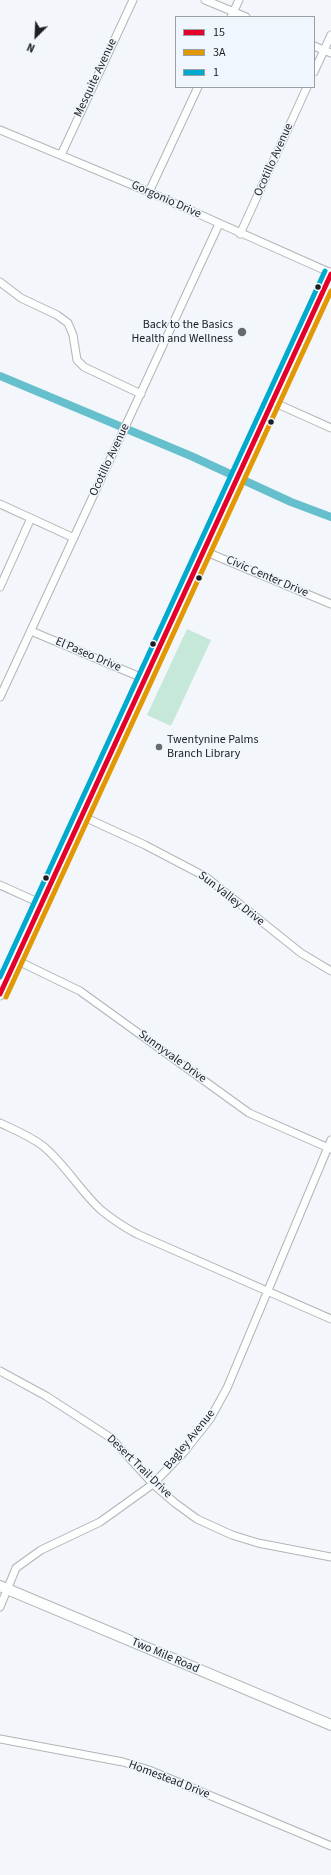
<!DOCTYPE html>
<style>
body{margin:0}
#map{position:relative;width:331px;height:1875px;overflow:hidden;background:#f3f6fa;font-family:"Source Sans 3",sans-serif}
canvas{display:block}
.legend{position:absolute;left:175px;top:16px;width:140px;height:72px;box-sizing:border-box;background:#f0f6fd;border:1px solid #9ba0a5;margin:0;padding:5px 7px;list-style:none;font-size:12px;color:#1c1e20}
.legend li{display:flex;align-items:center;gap:8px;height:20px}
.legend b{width:20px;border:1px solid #9ba0a5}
.north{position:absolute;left:16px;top:16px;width:40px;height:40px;-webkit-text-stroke:3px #f0f6fd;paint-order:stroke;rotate:204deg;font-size:11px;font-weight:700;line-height:16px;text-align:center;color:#1c1e20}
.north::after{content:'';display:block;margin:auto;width:14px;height:18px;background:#1c1e20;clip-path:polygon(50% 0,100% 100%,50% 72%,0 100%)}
</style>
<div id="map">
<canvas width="331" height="1875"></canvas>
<ul class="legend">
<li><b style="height:5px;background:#e4002b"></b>15</li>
<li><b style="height:5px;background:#e19803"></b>3A</li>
<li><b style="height:5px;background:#00a9ce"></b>1</li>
</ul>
<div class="north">N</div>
</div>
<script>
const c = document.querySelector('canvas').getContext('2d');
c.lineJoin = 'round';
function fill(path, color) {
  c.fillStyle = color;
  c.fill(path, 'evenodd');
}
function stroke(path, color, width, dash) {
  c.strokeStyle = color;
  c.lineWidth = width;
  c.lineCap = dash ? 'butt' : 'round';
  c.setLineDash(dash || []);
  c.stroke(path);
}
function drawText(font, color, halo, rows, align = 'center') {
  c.font = font + ' "Source Sans 3",sans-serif';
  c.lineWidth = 3;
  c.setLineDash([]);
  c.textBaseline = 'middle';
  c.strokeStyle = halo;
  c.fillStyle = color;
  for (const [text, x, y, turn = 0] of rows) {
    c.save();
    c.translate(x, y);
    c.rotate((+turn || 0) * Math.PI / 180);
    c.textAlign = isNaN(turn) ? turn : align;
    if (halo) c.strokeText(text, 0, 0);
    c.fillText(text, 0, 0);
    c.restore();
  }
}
fill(new Path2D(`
 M187 629 211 640 171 726 147 715Z`), '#c5e8d9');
stroke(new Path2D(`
 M0 376 191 456 291 502 331 517`), '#65bfcc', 8);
const street = new Path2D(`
 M205 0 246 17
 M231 17 239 0
 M314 46 331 53
 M314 72 331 35
 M0 130 149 192 331 273
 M61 155 133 0
 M149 192 198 87
 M240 234 307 87
 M0 282 21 298 57 315 68 323 73 335 77 360 84 367 141 394
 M273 402 331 428
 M0 504 74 538
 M204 551 331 604
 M0 587 31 518
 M31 631 145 679
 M0 697 219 224
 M82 816 145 845 206 877 301 953 331 971
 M0 885 42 904
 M16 960 80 991 249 1113 331 1149
 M0 1123C15 1130 30 1136 43 1146 65 1164 80 1191 101 1210 112 1219 124 1227 137 1234L331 1319
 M0 1371 46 1396 111 1438 153 1484 175 1503 197 1519 232 1535 258 1543 331 1557
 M0 1607 16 1568 41 1550 100 1522 153 1484 184 1452 210 1419 227 1388 331 1140
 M0 1739 123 1762 149 1770 331 1846`);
const secondary = new Path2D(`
 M0 1586 331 1725`);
const primary = new Path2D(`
 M0 994 331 274`);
stroke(street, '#b2b5b7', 9);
stroke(secondary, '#b2b5b7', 12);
stroke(primary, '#b2b5b7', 13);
stroke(street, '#fdfefe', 7);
stroke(secondary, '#fdfefe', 10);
stroke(primary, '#fdfefe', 11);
stroke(new Path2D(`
 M0 994 331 274`), '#e4002b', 5);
stroke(new Path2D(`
 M6 997 331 291`), '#e19803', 5);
stroke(new Path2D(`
 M0 977 325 271`), '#00a9ce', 5);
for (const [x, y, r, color] of [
 [318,287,3.5,"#1c1e20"],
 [242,332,5,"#676a6c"],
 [271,422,3.5,"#1c1e20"],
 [199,578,3.5,"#1c1e20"],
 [153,644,3.5,"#1c1e20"],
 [159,747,4,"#676a6c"],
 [46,878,3.5,"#1c1e20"]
]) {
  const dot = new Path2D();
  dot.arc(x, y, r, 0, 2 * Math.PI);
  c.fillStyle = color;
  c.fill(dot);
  stroke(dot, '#f0f6fd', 1.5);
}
drawText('12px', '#1c1e20', '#f0f6fd', [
 ["Mesquite Avenue",96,78,-65],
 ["Ocotillo Avenue",274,160,-66],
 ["Gorgonio Drive",166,200,24],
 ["Ocotillo Avenue",110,460,-65],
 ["Civic Center Drive",267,577,23],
 ["El Paseo Drive",88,655,23],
 ["Sun Valley Drive",231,899,38],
 ["Sunnyvale Drive",172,1057,36],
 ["Bagley Avenue",190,1440,-51],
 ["Desert Trail Drive",139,1467,44],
 ["Two Mile Road",165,1656,23],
 ["Homestead Drive",169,1780,21]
]);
drawText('12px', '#1c1e20', '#f0f6fd', [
 ["Back to the Basics",233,325],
 ["Health and Wellness",233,339],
 ["Twentynine Palms",167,740,"left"],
 ["Branch Library",167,754,"left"]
], 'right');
</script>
